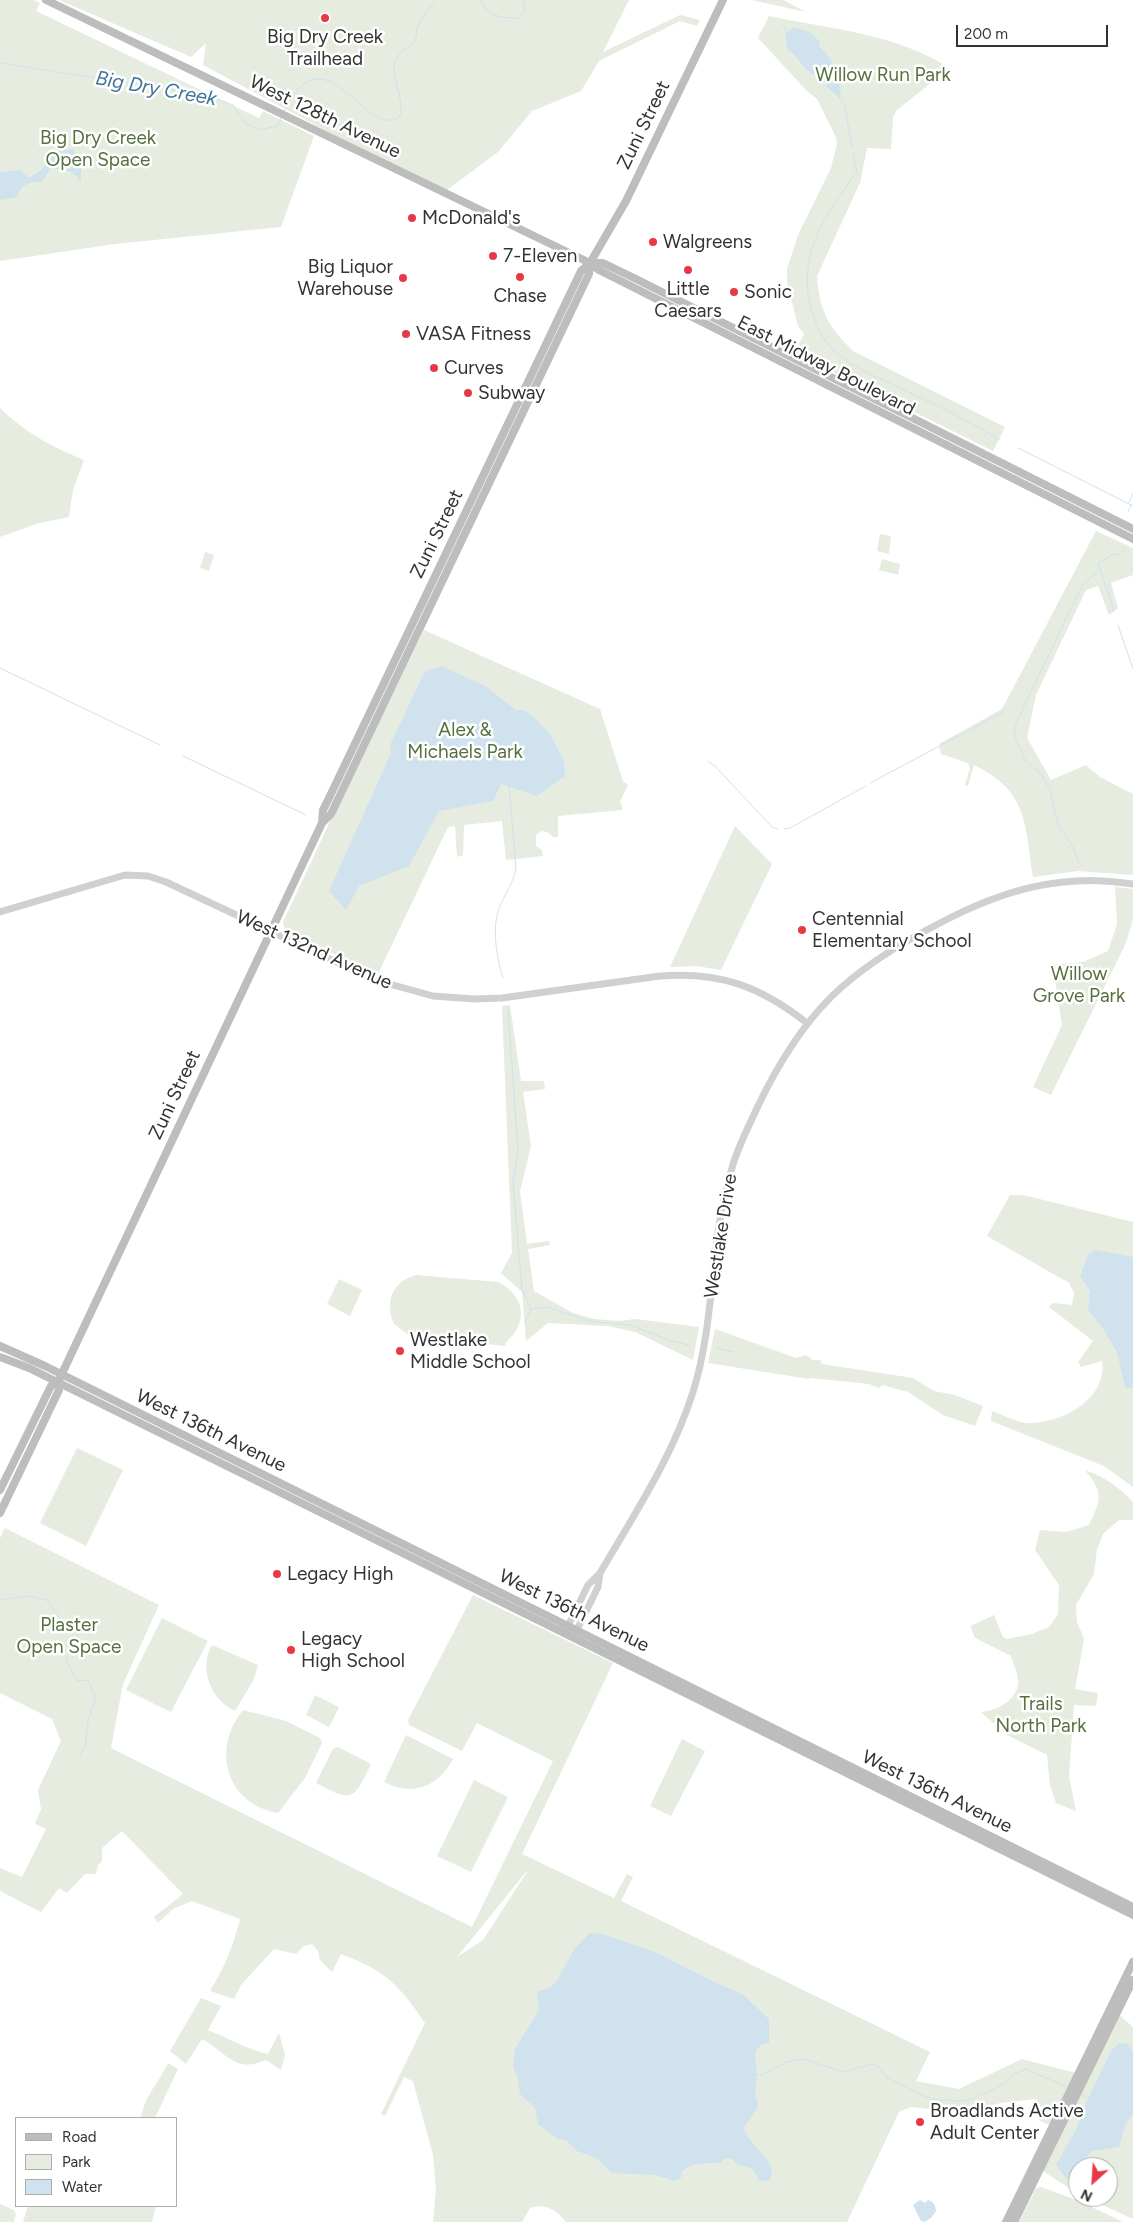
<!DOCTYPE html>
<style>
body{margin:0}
#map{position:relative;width:1133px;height:2222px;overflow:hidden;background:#fff;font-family:Figtree,sans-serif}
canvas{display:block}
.legend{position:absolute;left:15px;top:2117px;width:162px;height:90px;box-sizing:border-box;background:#fff;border:1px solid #adadad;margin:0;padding:6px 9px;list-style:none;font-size:15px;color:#333}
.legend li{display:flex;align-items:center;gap:10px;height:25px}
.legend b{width:25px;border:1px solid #adadad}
.north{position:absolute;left:1068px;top:2157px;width:50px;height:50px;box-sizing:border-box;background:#fff;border:1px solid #adadad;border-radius:50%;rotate:206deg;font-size:14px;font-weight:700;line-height:20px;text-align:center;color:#333}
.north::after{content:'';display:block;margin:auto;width:18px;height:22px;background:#e63946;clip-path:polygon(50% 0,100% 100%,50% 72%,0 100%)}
.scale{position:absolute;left:956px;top:25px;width:152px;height:22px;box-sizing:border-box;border:2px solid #333;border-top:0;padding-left:6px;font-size:15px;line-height:18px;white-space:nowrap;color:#333;-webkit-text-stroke:4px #fff;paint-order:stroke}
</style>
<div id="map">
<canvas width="1133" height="2222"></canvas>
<ul class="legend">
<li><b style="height:6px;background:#bdbdbd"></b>Road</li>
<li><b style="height:14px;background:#e6ecdf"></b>Park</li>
<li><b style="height:14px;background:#cfe2ee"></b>Water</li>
</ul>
<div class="north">N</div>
<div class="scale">200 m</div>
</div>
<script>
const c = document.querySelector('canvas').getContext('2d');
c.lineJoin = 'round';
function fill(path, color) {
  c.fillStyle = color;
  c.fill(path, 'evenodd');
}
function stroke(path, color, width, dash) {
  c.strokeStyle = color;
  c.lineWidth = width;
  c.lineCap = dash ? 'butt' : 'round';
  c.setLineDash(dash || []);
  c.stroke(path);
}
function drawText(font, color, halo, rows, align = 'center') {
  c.font = font + ' Figtree,sans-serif';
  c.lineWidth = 5;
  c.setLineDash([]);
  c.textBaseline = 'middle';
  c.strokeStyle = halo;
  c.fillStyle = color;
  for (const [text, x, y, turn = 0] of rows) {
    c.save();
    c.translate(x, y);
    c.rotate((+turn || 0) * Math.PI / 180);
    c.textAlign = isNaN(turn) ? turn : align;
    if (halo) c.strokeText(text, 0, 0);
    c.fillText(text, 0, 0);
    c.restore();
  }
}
fill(new Path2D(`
 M0 0H33L40 3 36 11 259 118 263 111 314 136 281 227 115 244 0 261Z
 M59 0H629L603 52 680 15 700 20 697 26 680 21 599 61 581 91 532 111 498 152 443 193 203 65 206 43 191 57Z
 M753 0H783L806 12 756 1Z
 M769 16C829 29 887 32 943 64L944 68 937 78 897 110 893 117 891 149 867 148 860 183 817 276C819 311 829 327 853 351L1005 427 993 451 794 353 804 334 798 326 787 282V269L798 235 831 168 837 144 836 137 817 99 806 90 758 38Z
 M0 408C27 434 51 446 84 460L73 490 69 517 36 524 0 537Z
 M1096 531 1133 548V575L1111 583 1118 608 1109 615 1098 586 1086 590 1036 695 1027 738 1051 780 1086 765 1100 777 1133 794V875L1078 871 1033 877C1025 824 1028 791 974 765L968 786 965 785 970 768 968 763 941 754 939 744 1002 709Z
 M880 534 891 536 889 554 877 551Z
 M205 552 214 555 209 571 200 568Z
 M882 559 900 564 898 575 879 570Z
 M424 630 600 709 623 781 628 785 620 801 623 810 558 816V837H553L547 832 542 831 536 835V846L542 850 543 856 506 860 502 821 464 825 463 855 457 857 455 826 448 827 379 972C344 962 315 944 284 927L283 922 335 811Z
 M735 826 772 864 721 970 696 966 670 967Z
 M1115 887 1133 889V919L1126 943 1051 1095 1033 1087 1062 1025 1053 965 1083 962 1108 951 1117 924Z
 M510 1005 521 1081H544L545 1089 523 1092 531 1146 520 1191 527 1244 549 1241 550 1245 528 1249 534 1291 573 1313 594 1319 619 1321 635 1319 699 1327 693 1360 635 1332 608 1326 548 1323 526 1341 522 1292 501 1273 512 1253 502 1006Z
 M1010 1195H1023L1133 1222V1487L1104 1466 991 1421 992 1411C1003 1415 1018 1423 1029 1423 1062 1423 1108 1399 1102 1361L1081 1367 1078 1362 1093 1341 1049 1307 1052 1303 1072 1305 1074 1293 1069 1283 987 1236Z
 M416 1275 498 1282C517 1291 528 1310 516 1331 513 1337 506 1339 505 1346L410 1336 394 1324C384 1302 393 1281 416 1275Z
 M339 1279 362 1290 350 1316 327 1304Z
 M715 1329 796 1358 806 1355 813 1360H820L822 1364 913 1378 934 1391 955 1395 983 1406 975 1426 943 1415 908 1392 882 1385 879 1388 869 1384 811 1378 809 1379 708 1363Z
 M77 1448 123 1470 86 1546 40 1523Z
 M1085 1470C1105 1477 1119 1487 1133 1502V1520H1119L1103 1534 1097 1549 1094 1574 1076 1605 1077 1622 1084 1639 1075 1689 1098 1693 1096 1706 1074 1705 1069 1776 1076 1811 1056 1803 1050 1785 1047 1755 1007 1735 981 1712C997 1711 1020 1699 1018 1679 1017 1671 1013 1663 1011 1656L975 1638 970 1626 994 1615 1003 1637 1007 1639 1032 1634 1049 1627 1058 1614 1059 1585 1035 1550 1040 1530 1066 1532 1089 1525C1101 1500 1104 1493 1085 1470Z
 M5 1528 159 1605 123 1684 111 1748 472 1927 553 1761 477 1723 462 1751 409 1725 408 1720 473 1595 613 1663 522 1854 614 1898 627 1874 633 1877 621 1901 930 2052 916 2081 959 2089 1022 2059 1076 2073 1051 2123 1049 2125 1039 2120 1035 2099 1000 2103 967 2113 911 2107 899 2112 847 2222H566C556 2210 546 2203 530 2208L522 2222H433L436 2190 433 2155 413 2081 404 2077 385 2116 381 2114 425 2023C398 1984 386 1971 341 1954L332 1972 320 1960 318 1951 312 1944 304 1946 296 1954 274 1949 241 1985 234 1999 210 1991C225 1967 233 1946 240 1919L192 1901 173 1909 158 1923 154 1917 183 1894 122 1831 102 1848V1862L98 1865 96 1874H85L67 1893 59 1888 41 1912 0 1891V1868L22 1877 46 1829 35 1824 41 1809 38 1790 61 1741 52 1719 0 1693V1538ZM527 1872 483 1940 457 1957 526 1872Z
 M162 1618 208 1641 171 1712 126 1690Z
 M212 1645 258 1665 253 1681 235 1711C211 1700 198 1669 212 1645Z
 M315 1695 339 1707 329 1727 306 1715Z
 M243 1710 286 1721 320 1738 322 1743 305 1778 278 1813C226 1804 211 1749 243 1710Z
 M406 1735 453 1759C438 1787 412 1797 384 1782Z
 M682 1739 705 1751 671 1816 650 1806Z
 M338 1747 371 1764C354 1800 353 1803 316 1783L333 1749Z
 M474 1780 508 1797 471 1872 437 1856Z
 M201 1998 221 2006 208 2030C226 2037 251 2051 268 2054L279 2033 285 2055 281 2070 266 2060C236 2074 227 2053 202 2039L186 2064 170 2051Z
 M1118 2014 1133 2027V2219L1085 2197H1108V2167H1078V2194L1043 2171Z
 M168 2063 178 2069 155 2118H141C144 2097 159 2082 168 2063Z
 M1041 2187 1079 2201 1123 2222H1019L1036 2188Z
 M0 2204 14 2210 16 2214 14 2222H0Z
 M28 2206H156L152 2222H23Z`), '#e6ecdf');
fill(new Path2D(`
 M794 27 810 32 820 42 819 46C832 57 843 82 840 99L826 86V80C818 77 811 74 805 68 798 61 797 55 788 50L785 34Z
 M73 149 81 163V182C73 170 65 169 50 169L42 182C29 182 21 184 17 197L0 200V172L20 170 29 178 40 171 57 151Z
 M442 666 485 686 516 710H524L536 719 551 736 564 761 565 776 537 796 501 784 493 801 439 811 409 866 359 886 346 910 329 891 391 753 390 745 425 671Z
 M1095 1250 1133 1257V1389L1125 1387 1117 1352 1102 1327 1088 1310 1090 1291 1080 1276 1089 1253Z
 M590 1933 603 1934 657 1953 712 1981 742 1994 769 2019V2043C749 2045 757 2063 757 2075 757 2081 755 2086 755 2091 755 2096 758 2101 758 2107L744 2127C746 2146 780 2159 770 2180L760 2181C750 2166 757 2170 740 2165 736 2164 734 2160 730 2158L724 2159 721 2163C709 2163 692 2162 682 2171L681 2178 675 2181 655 2175 612 2173 596 2158 577 2151 566 2140 558 2139 538 2124 535 2108 520 2094 517 2075 513 2067 515 2049 539 2010 537 1993 539 1991 550 1988 556 1982 575 1948Z
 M1126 2043 1133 2051V2114L1125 2125 1119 2147 1092 2151 1087 2156V2167H1078V2185L1065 2177 1056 2165 1076 2130 1086 2103 1111 2051 1118 2044Z
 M920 2200 925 2203 928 2200C934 2202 935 2205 936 2211L931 2218 924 2222 921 2221 913 2205Z`), '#cfe2ee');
stroke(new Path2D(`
 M481 0C486 17 503 18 518 18L525 10 524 0
 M764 0 765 2
 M783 24 787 32
 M0 63 207 95 233 105 244 122 259 130 278 126 281 118
 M840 99 845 107 852 148
 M284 112C323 27 362 133 396 119 409 114 392 78 394 65 395 52 409 49 415 40 417 37 416 32 417 29 421 17 429 9 436 0
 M853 154 857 172C825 214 794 260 813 314 817 327 823 340 833 350 855 370 886 381 913 394 943 408 972 423 1000 440
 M1018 448 1133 506
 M1129 503 1133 493
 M1128 512 1131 505
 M1114 611 1098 563 1112 555 1120 554 1125 549
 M1118 625 1133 669
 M0 668 160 745
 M183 756 306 815
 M708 762 714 765 772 827 778 829
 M870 783 1004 712
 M784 829 790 828 866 786
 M1079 863 1073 847 1058 824 1050 790 1042 775 1025 760 1016 740 1014 727 1082 586 1099 570
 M503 978C497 959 492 931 498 912 502 897 513 885 516 869L509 786
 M508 1009 518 1150 513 1181 522 1289 531 1309 547 1307 589 1321 630 1325 672 1341 689 1345
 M525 1322 531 1309
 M717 1348 734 1352
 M0 1600 29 1596 47 1600 63 1622 77 1628 79 1633 66 1659 77 1681 88 1680 96 1698 88 1721 86 1743 80 1755
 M756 2075 764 2074 786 2062 803 2059 843 2072 872 2064 878 2066 886 2077 921 2095 931 2099 957 2101 968 2100 990 2091 1005 2083 1014 2074 1026 2069 1065 2086
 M1082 2095 1088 2098`), '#cfe2ee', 1);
stroke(new Path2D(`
 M0 912 125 875 148 876 166 882 375 980 433 996 474 999 502 998 660 976C720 971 761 987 807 1023
 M565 1632 588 1585 600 1573C634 1515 673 1456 693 1392 716 1319 709 1241 732 1168 738 1146 749 1126 758 1106 803 1012 847 971 938 924 1000 891 1062 872 1133 884
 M574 1636 598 1587 600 1573`), '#d0d0d0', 7);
stroke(new Path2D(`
 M46 0 590 263 599 270 1133 539
 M590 263H603L636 279 1133 529
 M322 823 323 810 329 798 581 271 590 263 626 201 723 0
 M0 1346 45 1366 1133 1907
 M0 1357 29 1368 1133 1915
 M0 1490 51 1386 58 1382 322 823 331 814 589 274 590 263
 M0 1513 59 1390 58 1382
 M1006 2222 1133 1962
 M1014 2222 1133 1980`), '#bdbdbd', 8);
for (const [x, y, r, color] of [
 [325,18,5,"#e63946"],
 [412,218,5,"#e63946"],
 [653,242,5,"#e63946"],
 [493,256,5,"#e63946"],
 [688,270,5,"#e63946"],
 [520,277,5,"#e63946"],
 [403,278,5,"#e63946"],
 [734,292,5,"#e63946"],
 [406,334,5,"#e63946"],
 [434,368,5,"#e63946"],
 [468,393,5,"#e63946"],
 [802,930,5,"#e63946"],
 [400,1351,5,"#e63946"],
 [277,1574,5,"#e63946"],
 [291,1650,5,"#e63946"],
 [920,2122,5,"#e63946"]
]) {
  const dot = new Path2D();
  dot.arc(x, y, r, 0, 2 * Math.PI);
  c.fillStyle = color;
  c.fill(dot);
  stroke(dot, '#fff', 2);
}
drawText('19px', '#333', '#fff', [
 ["Big Dry Creek",325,37,"center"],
 ["Trailhead",325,59,"center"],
 ["McDonald's",422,218],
 ["Walgreens",663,242],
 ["7-Eleven",503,256],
 ["Big Liquor",393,267,"right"],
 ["Warehouse",393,289,"right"],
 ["Little",688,289,"center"],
 ["Caesars",688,311,"center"],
 ["Sonic",744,292],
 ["Chase",520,296,"center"],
 ["VASA Fitness",416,334],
 ["Curves",444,368],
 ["Subway",478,393],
 ["Centennial",812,919],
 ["Elementary School",812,941],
 ["Westlake",410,1340],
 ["Middle School",410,1362],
 ["Legacy High",287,1574],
 ["Legacy",301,1639],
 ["High School",301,1661],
 ["Broadlands Active",930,2111],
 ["Adult Center",930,2133]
], 'left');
drawText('19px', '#56703f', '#fff', [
 ["Willow Run Park",883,75],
 ["Big Dry Creek",98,138],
 ["Open Space",98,160],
 ["Alex &",465,730],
 ["Michaels Park",465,752],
 ["Willow",1079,974],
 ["Grove Park",1079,996],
 ["Plaster",69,1625],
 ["Open Space",69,1647],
 ["Trails",1041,1704],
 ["North Park",1041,1726]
]);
drawText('19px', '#333', '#fff', [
 ["West 128th Avenue",325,117,26],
 ["Zuni Street",644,125,-64],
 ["East Midway Boulevard",826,366,27],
 ["Zuni Street",437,534,-64],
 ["West 132nd Avenue",314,950,24],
 ["Zuni Street",175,1095,-65],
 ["Westlake Drive",721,1236,-81],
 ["West 136th Avenue",211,1431,26],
 ["West 136th Avenue",574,1611,26],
 ["West 136th Avenue",937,1792,26]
]);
drawText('italic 20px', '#3f7597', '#fff', [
 ["Big Dry Creek",156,89,10]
]);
</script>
